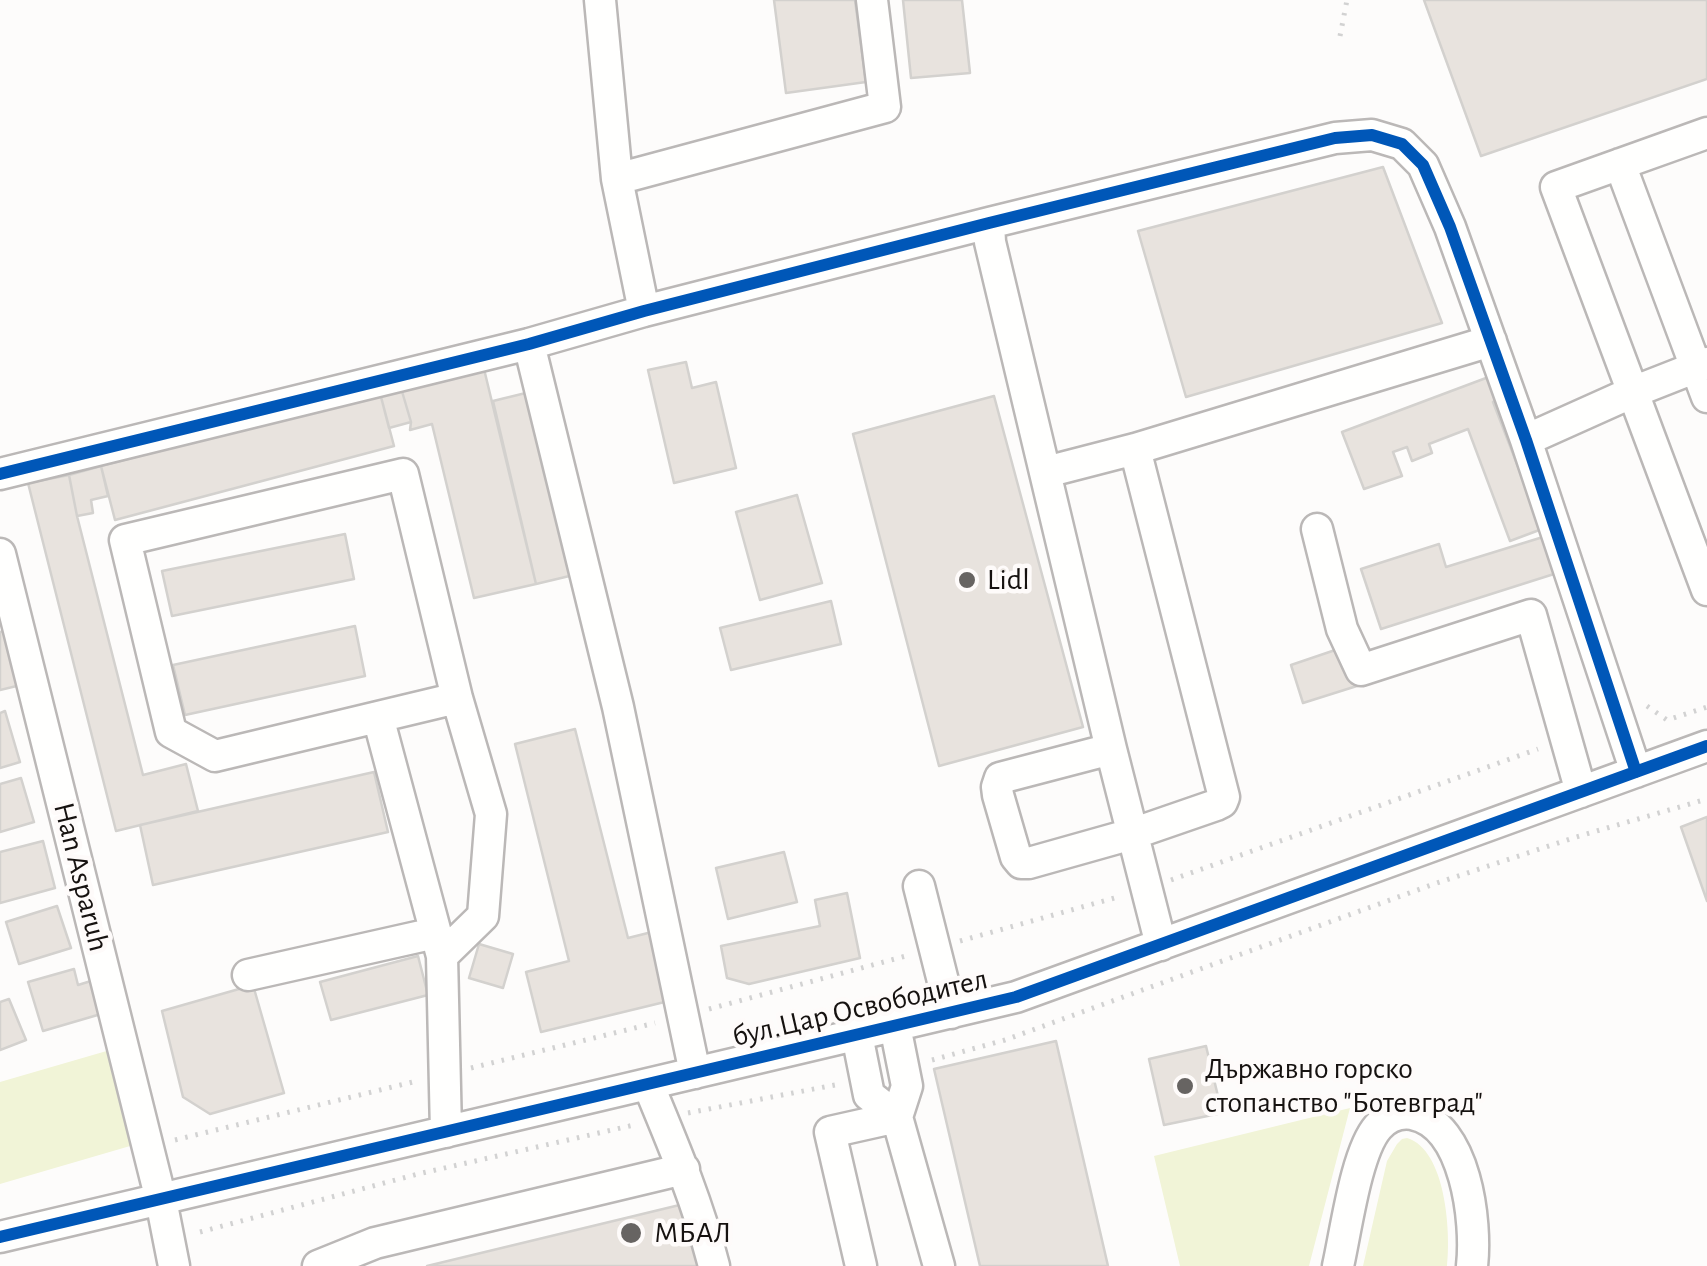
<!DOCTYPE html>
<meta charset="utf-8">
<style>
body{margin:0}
canvas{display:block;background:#fdfcfb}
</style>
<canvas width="1707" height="1266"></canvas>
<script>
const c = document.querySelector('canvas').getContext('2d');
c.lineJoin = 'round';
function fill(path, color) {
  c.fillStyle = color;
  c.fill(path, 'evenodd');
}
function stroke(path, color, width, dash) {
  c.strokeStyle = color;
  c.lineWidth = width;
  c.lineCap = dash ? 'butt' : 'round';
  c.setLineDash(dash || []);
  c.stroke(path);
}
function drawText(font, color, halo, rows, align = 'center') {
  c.font = font + ' "Alegreya Sans",sans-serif';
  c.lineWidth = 9;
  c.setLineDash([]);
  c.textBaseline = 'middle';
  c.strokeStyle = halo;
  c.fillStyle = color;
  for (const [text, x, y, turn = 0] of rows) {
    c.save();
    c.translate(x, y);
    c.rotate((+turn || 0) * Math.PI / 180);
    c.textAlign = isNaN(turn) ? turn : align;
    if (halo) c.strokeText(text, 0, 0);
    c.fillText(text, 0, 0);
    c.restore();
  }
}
fill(new Path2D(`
 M110 1050 137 1144 0 1184V1082Z
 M1350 1108 1309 1266H1180L1154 1156Z
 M1407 1138C1446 1150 1451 1232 1447 1266H1363L1387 1161 1397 1144 1402 1139Z`), '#f1f4d7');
const building = new Path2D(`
 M774 0H855L866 82 786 93Z
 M903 0H962L970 73 911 78Z
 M1424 0H1707V79L1481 156Z
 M1383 167 1442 323 1186 397 1138 231Z
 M686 362 692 388 716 382 736 468 674 483 648 370Z
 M484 369 536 584 474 598 432 424 410 430 411 422 401 388Z
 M1494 375 1503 398 1493 402 1542 529 1510 541 1468 429 1429 444 1432 453 1412 461 1407 447 1393 452 1402 476 1364 489 1342 432Z
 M401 388 411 422 389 428 380 393Z
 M538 390 582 573 536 584 493 401Z
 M380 393 394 446 115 520 101 466Z
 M994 396 1083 727 939 766 853 434Z
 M101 466 108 496 91 500 93 513 77 516 69 475Z
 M69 475 77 516 143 775 186 764 198 811 116 831 28 483Z
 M797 495 822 583 760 600 736 512Z
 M345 534 354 579 172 616 162 571Z
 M1543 537 1554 574 1381 629 1361 569 1439 544 1446 567Z
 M831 601 841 644 731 670 720 628Z
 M355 626 365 676 185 715 173 665Z
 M11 629 25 684 0 690V632Z
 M1347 646 1360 685 1303 703 1291 665Z
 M5 711 20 762 0 768V713Z
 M575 729 628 938 660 930 677 999 541 1032 526 972 569 961 515 744Z
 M374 772 388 832 153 885 140 825Z
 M21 778 34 822 0 832V784Z
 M1707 817V901L1681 827Z
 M43 841 55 888 0 903V852Z
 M784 852 797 902 728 919 716 868Z
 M847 893 860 958 749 984 727 978 721 946 820 926 815 900Z
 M57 906 71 948 19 964 6 922Z
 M479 944 513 954 503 988 469 978Z
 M418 956 428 995 331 1020 320 982Z
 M74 969 78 985 91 981 101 1014 43 1031 28 982Z
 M253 985 284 1093 210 1114 183 1097 162 1011Z
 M9 999 26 1040 0 1050V1002Z
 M1056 1041 1108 1266H980L934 1069Z
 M1206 1046 1222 1113 1164 1125 1149 1059Z
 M692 1202 701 1266H427Z`);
fill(building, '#e8e3de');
stroke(building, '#d3d1ce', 2.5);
const minor = new Path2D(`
 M600 0 617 179 644 311
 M1707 133 1556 187 1707 590
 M1620 164 1707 397
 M617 179 885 107 872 0
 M989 223 990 242 1111 749 1161 945
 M529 344 618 707 695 1073
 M1526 440 1633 392 1707 363
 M1046 472 1135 449 1491 341
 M0 474 529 344 644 311 989 223 1335 138 1372 135 1402 144 1423 165 1450 227 1526 440 1636 772
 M1317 529 1342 629 1361 670 1531 615 1581 792
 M0 554 161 1200 174 1266
 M378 717 442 956 446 1132
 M1111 749 1000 778 997 787 998 795 1016 857 1021 863H1029L1132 834 1216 805 1222 802 1224 797 1135 449
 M919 886 951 1013
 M442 956 483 916 491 814 457 698 403 474 125 540 171 732 215 756 457 698
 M248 975 435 933
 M857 1035 869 1095 897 1117 907 1086 895 1026
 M648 1084C673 1144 698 1203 714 1266
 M0 1237 1016 997 1707 746
 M318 1266 375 1243 684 1169
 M861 1266 830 1132 897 1117 939 1266
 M1338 1266C1346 1231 1356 1152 1378 1127 1387 1117 1399 1112 1412 1114 1466 1124 1477 1222 1472 1266`);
stroke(minor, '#bbb8b7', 35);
stroke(new Path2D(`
 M1340 36 1347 0
 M1647 706 1667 720 1707 707
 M1171 880 1538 749
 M960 941 1118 897
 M709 1009 906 956
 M932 1060 1005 1040 1434 884 1576 837 1707 799
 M471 1068 655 1023
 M688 1113 840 1084
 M175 1140 417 1081
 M200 1232 418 1174 634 1125`), '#d2d2d2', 5, [2.5, 8]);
stroke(minor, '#fffffe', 30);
stroke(new Path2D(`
 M0 474 529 344 644 311 989 223 1335 138 1372 135 1402 144 1423 165 1450 227 1526 440 1636 772
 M0 1237 1016 997 1707 746`), '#0057b8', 12);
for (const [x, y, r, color] of [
 [967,580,10,"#676462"],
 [1185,1086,10,"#676462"],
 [631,1233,12,"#676462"]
]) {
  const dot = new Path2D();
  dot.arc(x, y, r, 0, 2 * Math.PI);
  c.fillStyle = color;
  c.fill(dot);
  stroke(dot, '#fefbfa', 4);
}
drawText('30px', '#161210', '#fefbfa', [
 ["Lidl",987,580],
 ["Държавно горско",1205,1069],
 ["стопанство \"Ботевград\"",1205,1103],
 ["МБАЛ",654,1233]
], 'left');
drawText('30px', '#161210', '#fefbfa', [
 ["Han Asparuh",81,877,76],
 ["бул.Цар Освободител",860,1008,-13]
]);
</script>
